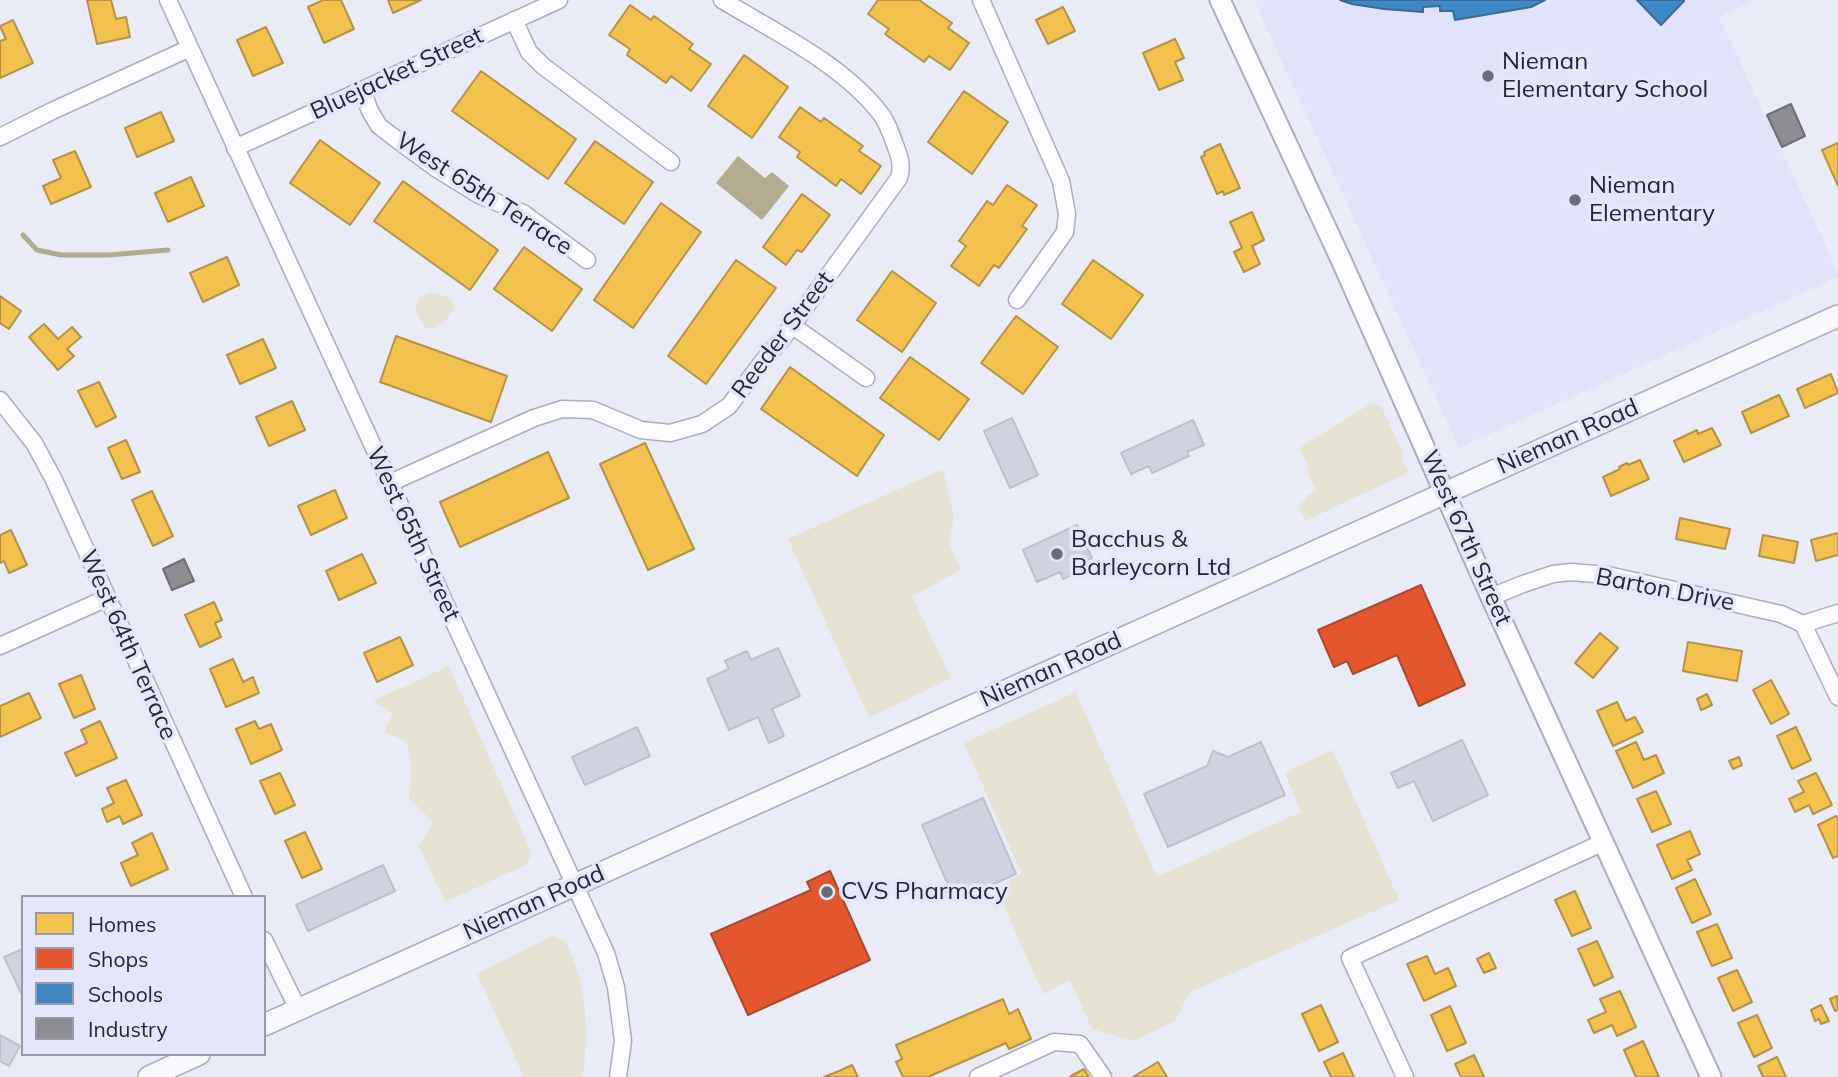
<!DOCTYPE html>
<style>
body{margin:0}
#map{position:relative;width:1838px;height:1077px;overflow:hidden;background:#e9ebf6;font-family:Mulish,sans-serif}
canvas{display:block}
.legend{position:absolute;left:21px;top:895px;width:245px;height:161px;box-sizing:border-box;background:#e4e7fb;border:2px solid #989aab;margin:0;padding:9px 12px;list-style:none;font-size:21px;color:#252733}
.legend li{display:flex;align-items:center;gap:14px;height:35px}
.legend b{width:35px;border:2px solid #989aab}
</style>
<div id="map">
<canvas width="1838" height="1077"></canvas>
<ul class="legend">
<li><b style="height:19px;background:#f2c14e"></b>Homes</li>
<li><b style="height:19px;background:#e4572e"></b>Shops</li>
<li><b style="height:19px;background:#3f88c5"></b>Schools</li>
<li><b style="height:19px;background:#8d8d92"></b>Industry</li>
</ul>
</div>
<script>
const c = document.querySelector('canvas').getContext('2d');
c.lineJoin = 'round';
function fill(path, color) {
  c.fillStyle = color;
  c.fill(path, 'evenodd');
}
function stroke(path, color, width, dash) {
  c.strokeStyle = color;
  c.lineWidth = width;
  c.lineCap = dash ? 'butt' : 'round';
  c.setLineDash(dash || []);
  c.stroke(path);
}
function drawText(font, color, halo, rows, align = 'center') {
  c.font = font + ' Mulish,sans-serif';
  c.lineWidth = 7;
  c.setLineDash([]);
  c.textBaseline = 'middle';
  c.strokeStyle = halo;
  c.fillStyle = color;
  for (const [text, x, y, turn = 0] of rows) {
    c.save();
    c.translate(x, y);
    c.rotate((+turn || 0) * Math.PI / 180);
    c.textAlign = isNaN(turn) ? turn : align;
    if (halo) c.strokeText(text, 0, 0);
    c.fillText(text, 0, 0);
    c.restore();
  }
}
fill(new Path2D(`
 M1254 0H1755L1719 17 1838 272V277L1459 448Z`), '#e0e3fa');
fill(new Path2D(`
 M430 292 449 297 455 307C446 319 441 332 425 327L415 310 419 298Z
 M1372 403 1373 405H1380L1383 410 1403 453V460L1408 471 1405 474 1305 521 1299 508 1300 503 1307 499 1306 496 1316 491 1306 469 1309 467 1299 448Z
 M943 469 954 517 949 542 961 570 912 596 951 678 869 718 788 539Z
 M449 666 532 854 526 865 445 902 419 846 433 822 409 798 412 766 406 741 385 732 392 713 373 701Z
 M1076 692 1157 877 1301 812 1285 772 1333 750 1399 900 1190 992 1175 1021 1133 1041 1092 1029 1070 980 1043 994 996 888 1022 874 964 743Z
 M553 936C556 937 560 938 563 940 568 944 571 953 573 959 588 996 588 1038 583 1077H524L477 974Z`), '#e6e2d4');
fill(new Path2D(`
 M738 156 765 178 772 172 789 186 762 220 716 183Z`), '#b3ab8f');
const homes = new Path2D(`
 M87 0H111L116 19 126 17 130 37 97 44Z
 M323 0H341L354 29 324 43 308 7Z
 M388 0H421L393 13Z
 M878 0H919L952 23 948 28 969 43 950 70 929 56 924 62 885 34 889 29 868 14Z
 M630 5 651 20 654 16 693 44 689 49 711 64 691 91 671 76 666 83 627 55 630 49 609 35Z
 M1063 7 1075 31 1048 44 1036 20Z
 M13 20 33 63 0 78V41L6 39 0 26Z
 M266 27 283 63 253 76 237 40Z
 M1175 39 1184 58 1175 62 1183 80 1159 90 1143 53Z
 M744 55 788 87 752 138 708 106Z
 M481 71 576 139 548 179 452 111Z
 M964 91 1008 122 972 174 928 142Z
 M800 107 821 122 824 118 863 146 859 151 881 166 861 194 841 179 836 186 797 157 800 152 779 137Z
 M161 112 174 141 137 157 125 128Z
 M320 140 380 183 350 225 290 183Z
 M595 141 653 182 624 224 565 183Z
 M1838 143V186L1822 150Z
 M1220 144 1240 188 1224 195 1223 191 1217 194 1201 157 1205 155 1204 152Z
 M75 151 91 187 51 204 43 186 61 178 53 160Z
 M191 177 204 206 168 222 155 193Z
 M403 181 498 250 470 290 374 221Z
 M1007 185 1037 205 1022 226 1027 229 999 268 994 265 979 286 951 266 966 246 959 241 987 201 993 205Z
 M802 194 830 215 802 252 797 250 786 265 763 247Z
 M661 203 701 232 633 328 594 300Z
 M1252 212 1264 240 1252 246 1260 264 1244 272 1234 252 1242 248 1230 222Z
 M524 247 582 289 552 331 494 289Z
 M227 257 239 285 203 302 190 273Z
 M736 260 776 288 706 384 668 356Z
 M1093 260 1143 295 1111 339 1062 304Z
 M892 271 936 303 902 352 857 320Z
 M0 296 21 311 9 329 0 323Z
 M1016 316 1058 347 1023 394 981 363Z
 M44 324 58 339 72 327 81 337 67 349 74 356 58 370 29 337Z
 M396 336 507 376 491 422 380 382Z
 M263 339 276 368 240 384 227 355Z
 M910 357 969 399 939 440 880 398Z
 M790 367 884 435 857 476 761 409Z
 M1831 374 1838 393 1805 408 1797 389Z
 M99 382 116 417 96 427 78 391Z
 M1779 395 1789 416 1751 433 1742 412Z
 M292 401 305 430 269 446 256 417Z
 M1712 428 1721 445 1684 462 1674 441 1697 430 1698 434Z
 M126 440 140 472 122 479 108 448Z
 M645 443 694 549 648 570 600 464Z
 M548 452 569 498 460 547 440 502Z
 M1640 460 1649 479 1611 496 1603 477 1620 469 1619 467 1627 463 1628 465Z
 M335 490 347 518 311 535 298 506Z
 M152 491 173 536 153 546 132 500Z
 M1680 518 1730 529 1725 549 1676 539Z
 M11 530 27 565 9 573 4 561 0 563V535Z
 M1838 533V555L1816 561 1811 540Z
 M1763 535 1798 542 1794 563 1759 556Z
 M362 554 376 583 339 600 326 571Z
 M214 602 222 620 215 623 221 637 200 647 185 615Z
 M1600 633 1618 648 1593 678 1575 663Z
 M400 637 413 665 377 682 364 653Z
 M1688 642 1742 651 1737 681 1683 671Z
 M233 659 243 682 253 677 259 693 226 707 210 669Z
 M81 675 95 709 74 718 59 684Z
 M1771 680 1789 714 1771 724 1753 690Z
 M29 693 41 718 0 737V706Z
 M1707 694 1712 705 1701 710 1697 699Z
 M1617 702 1626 721 1635 717 1643 732 1613 746 1597 711Z
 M100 721 117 758 76 776 65 753 87 743 81 730Z
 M255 721 259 729 271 724 282 750 251 764 236 729Z
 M1796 727 1811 760 1792 769 1777 736Z
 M1636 742 1644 760 1656 755 1664 773 1633 788 1616 751Z
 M1739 757 1742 765 1733 769 1729 761Z
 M280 773 295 805 275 814 260 781Z
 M1816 773 1832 805 1813 814 1809 805 1795 812 1789 799 1804 792 1798 781Z
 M126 780 142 815 123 824 120 816 107 822 102 809 114 803 107 788Z
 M1656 791 1671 824 1652 832 1637 799Z
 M1836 816 1838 819V856L1833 858 1818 825Z
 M1690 831 1700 854 1687 860 1692 870 1672 879 1657 845Z
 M305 832 322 869 302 878 285 841Z
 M152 833 168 869 131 886 121 863 138 855 132 843Z
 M1695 879 1711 914 1692 923 1676 888Z
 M1575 891 1591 928 1572 936 1555 900Z
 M1717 924 1732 958 1712 966 1697 932Z
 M1597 941 1613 977 1594 986 1578 949Z
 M1489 953 1496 968 1484 973 1477 959Z
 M1427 956 1435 974 1448 968 1456 986 1424 1001 1407 964Z
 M1737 970 1752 1002 1733 1011 1718 978Z
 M1620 991 1636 1027 1617 1036 1612 1025 1594 1033 1588 1020 1606 1012 1600 999Z
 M1837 996 1838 1010 1835 1011 1830 999Z
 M1003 999 1009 1014 1018 1009 1031 1039 1009 1049 1006 1043 930 1076V1077H903L896 1062 902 1059 896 1045Z
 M1321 1005 1338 1042 1319 1051 1302 1014Z
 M1821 1005 1829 1021 1821 1024 1819 1019 1815 1021 1811 1010Z
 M1450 1006 1466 1043 1447 1051 1431 1015Z
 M1757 1015 1772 1048 1754 1057 1738 1023Z
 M1643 1041 1659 1077H1636L1624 1050Z
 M1343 1053 1354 1077H1331L1324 1062Z
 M1474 1055 1484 1077H1461L1455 1064Z
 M1777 1057 1786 1077H1763L1758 1066Z
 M1158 1062 1167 1077H1133L1141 1072Z
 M852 1065 858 1077H824L839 1071Z
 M1084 1069 1089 1077H1070L1071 1076Z`);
fill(homes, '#f2c14e');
stroke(homes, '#b49346', 2);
const shops = new Path2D(`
 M1421 585 1465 685 1419 706 1397 655 1353 674 1347 661 1334 667 1318 630Z
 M830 871 870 960 748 1015 711 934 811 890 807 882Z`);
fill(shops, '#e4572e');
stroke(shops, '#ab4930', 2);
const schools = new Path2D(`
 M1340 0H1545L1531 7 1455 20 1453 11H1440V6L1423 7V12L1384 9 1352 4Z
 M1637 0H1683L1684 1 1661 25Z`);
fill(schools, '#3f88c5');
stroke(schools, '#376b99', 2);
const industry = new Path2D(`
 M1791 104 1805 136 1782 147 1767 115Z
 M184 559 194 581 172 590 163 569Z`);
fill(industry, '#8d8d92');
stroke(industry, '#6e6e76', 2);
stroke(new Path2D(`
 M23 235 37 250 61 255H109L168 250`), '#b3ab8f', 5);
const building = new Path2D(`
 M1012 418 1038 475 1010 488 984 431Z
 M1193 420 1204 445 1187 452 1189 456 1152 473 1149 466 1131 474 1121 453Z
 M1077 525 1092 558 1071 568 1073 574 1063 579 1060 572 1037 582 1023 550Z
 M778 648 800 696 772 709 784 736 769 743 758 717 729 730 707 679 729 669 725 661 747 651 751 660Z
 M637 727 650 756 585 785 572 757Z
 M1462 740 1488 795 1433 821 1414 781 1398 788 1391 773Z
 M1261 742 1285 795 1168 847 1144 794 1207 766 1213 751 1228 757Z
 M983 798 1016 874 955 901 922 825Z
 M383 865 395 891 308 931 296 905Z
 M23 949V997L4 957Z
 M0 1035 20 1046 9 1066 0 1061Z`);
fill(building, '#d0d2df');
stroke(building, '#bec0cb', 2);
const minor = new Path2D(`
 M168 0 606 953 616 987 623 1041 618 1077
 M981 0 1061 181 1067 214 1065 232 1017 300
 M514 20 529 52 543 66 671 162
 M362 90 370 111 379 126 404 145 437 169 479 195 523 213 587 260
 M0 137 52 111 190 48
 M235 148 559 0
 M793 326 866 378
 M0 400 34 443 53 478 244 897
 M390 483 534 418 562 409 593 410 641 430 670 433 702 424 729 406 763 361 783 338 899 178C903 165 899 155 894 142 890 132 887 121 880 113 842 64 775 32 722 0
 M1491 597 1523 584 1553 574 1571 572 1608 575 1781 614 1803 624 1838 613
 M1803 624 1838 697
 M0 646 107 598
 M264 940 298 1009
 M978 1077 1054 1042 1080 1044 1103 1077
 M1405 1077 1350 958 1604 842`);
const tertiary = new Path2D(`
 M1220 0 1342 262 1491 597 1711 1077`);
const secondary = new Path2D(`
 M264 1025 1838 316
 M149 1077 199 1054`);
stroke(minor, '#acadb8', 19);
stroke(tertiary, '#acadb8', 23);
stroke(secondary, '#acadb8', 24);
stroke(minor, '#fcfcfe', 16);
stroke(tertiary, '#fcfcfe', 19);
stroke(secondary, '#f7f8fb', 21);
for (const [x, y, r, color] of [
 [1488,76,7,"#6a6c77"],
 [1575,200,7,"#6a6c77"],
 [1057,554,7,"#6a6c77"],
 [827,892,7,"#6a6c77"]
]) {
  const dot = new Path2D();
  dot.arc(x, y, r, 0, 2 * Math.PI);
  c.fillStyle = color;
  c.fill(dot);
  stroke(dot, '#e4e7fb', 2.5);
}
drawText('24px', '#252733', '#e4e7fb', [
 ["Nieman",1502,62],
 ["Elementary School",1502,90],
 ["Nieman",1589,186],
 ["Elementary",1589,214],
 ["Bacchus &",1071,540],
 ["Barleycorn Ltd",1071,568],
 ["CVS Pharmacy",841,892]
], 'left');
drawText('24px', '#252733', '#e4e7fb', [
 ["Bluejacket Street",397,74,-25],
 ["West 65th Terrace",484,194,33],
 ["Reeder Street",783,335,-53],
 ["Nieman Road",1568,437,-24],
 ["West 65th Street",413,534,65],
 ["West 67th Street",1466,538,66],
 ["Barton Drive",1665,590,11],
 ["West 64th Terrace",128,645,66],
 ["Nieman Road",1051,670,-24],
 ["Nieman Road",534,903,-24]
]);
</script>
